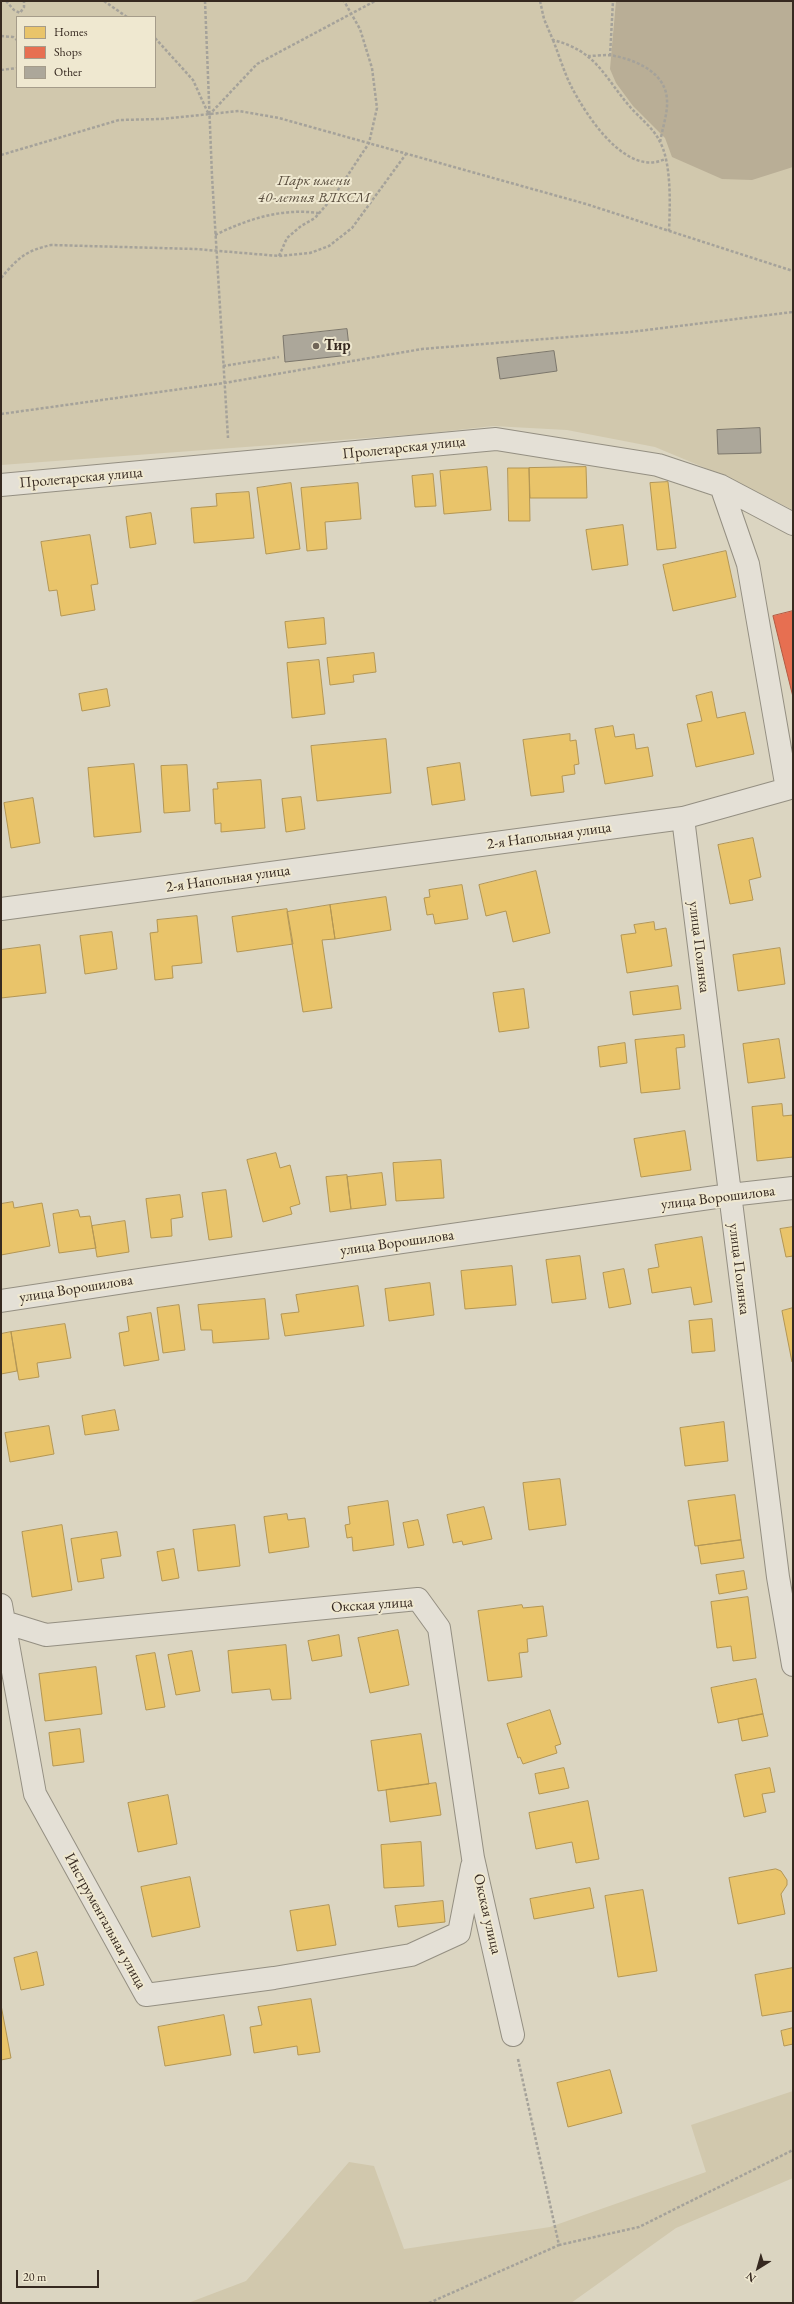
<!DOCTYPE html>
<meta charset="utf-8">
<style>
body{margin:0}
#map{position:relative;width:794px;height:2304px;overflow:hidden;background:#dbd5c1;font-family:"EB Garamond",serif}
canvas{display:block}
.frame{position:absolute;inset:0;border:2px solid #362920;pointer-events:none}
.legend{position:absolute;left:16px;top:16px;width:140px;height:72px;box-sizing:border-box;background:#efe8d0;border:1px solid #a59c8a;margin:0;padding:5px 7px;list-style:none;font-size:12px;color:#362920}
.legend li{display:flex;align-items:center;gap:8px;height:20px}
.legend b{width:20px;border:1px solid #a59c8a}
.north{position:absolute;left:738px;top:2248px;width:40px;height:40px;-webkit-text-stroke:3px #efe8d0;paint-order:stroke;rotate:217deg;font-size:11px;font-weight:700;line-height:16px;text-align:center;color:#362920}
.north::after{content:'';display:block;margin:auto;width:14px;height:18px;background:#362920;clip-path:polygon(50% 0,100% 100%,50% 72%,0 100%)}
.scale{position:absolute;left:16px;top:2270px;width:83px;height:18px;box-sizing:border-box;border:2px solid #362920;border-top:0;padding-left:5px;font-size:12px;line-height:14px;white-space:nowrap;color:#362920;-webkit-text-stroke:3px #efe8d0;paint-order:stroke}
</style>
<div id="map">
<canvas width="794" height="2304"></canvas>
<div class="frame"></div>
<ul class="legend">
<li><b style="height:11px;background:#e9c46a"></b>Homes</li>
<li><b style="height:11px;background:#e76f51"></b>Shops</li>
<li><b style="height:11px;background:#aca79a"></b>Other</li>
</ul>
<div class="north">N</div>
<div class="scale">20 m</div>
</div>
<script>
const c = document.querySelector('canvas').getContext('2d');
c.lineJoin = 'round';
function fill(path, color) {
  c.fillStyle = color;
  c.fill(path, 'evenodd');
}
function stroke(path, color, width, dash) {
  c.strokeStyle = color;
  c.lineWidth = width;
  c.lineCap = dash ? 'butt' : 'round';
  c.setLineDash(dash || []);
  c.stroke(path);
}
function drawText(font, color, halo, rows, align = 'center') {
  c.font = font + ' "EB Garamond",serif';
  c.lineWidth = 4;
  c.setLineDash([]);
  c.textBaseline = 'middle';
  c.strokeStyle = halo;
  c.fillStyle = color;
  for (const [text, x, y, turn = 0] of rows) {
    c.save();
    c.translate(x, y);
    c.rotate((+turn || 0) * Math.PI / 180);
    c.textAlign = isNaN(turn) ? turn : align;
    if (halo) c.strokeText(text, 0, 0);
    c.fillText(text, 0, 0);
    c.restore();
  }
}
fill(new Path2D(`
 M1 1H793V510L722 475 655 447 567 430 493 426 422 434 1 465ZM17 17H155V87H17Z
 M793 2091V2178L676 2228 571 2303H188L246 2281 349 2162 374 2166 404 2249 550 2227 706 2172 691 2125Z`), '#d1c8ad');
fill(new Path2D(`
 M616 1H793V167L752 180 722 179 672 157 665 138 633 106 616 83 610 69Z`), '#b9ae96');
const homes = new Path2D(`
 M487 467 491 510 444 514 440 471Z
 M586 467 587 498H530L529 468Z
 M508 468H529L530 521H509Z
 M433 474 436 506 415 507 412 476Z
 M668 482 676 548 657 550 650 483Z
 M291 483 300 549 266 554 257 488Z
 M358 483 361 519 325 522 327 549 307 551 301 488Z
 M249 492 254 538 194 543 191 508 217 506 216 494Z
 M151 513 156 544 130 548 126 517Z
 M623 525 628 565 592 570 586 530Z
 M90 535 98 584 91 585 95 610 61 616 57 590 49 591 41 542Z
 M726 551 736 597 673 611 663 565Z
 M324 618 326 644 288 648 285 622Z
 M374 653 376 672 353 675 354 682 330 685 327 658Z
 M319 660 325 714 292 718 287 663Z
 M107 689 110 706 82 711 79 694Z
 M712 692 717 718 745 712 754 754 696 767 687 724 702 721 696 696Z
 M613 726 615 737 634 734 636 749 648 747 653 776 605 784 595 729Z
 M570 734V741L576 740 579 764 574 765 575 774 562 776 564 792 531 796 523 740Z
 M386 739 391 793 317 801 311 746Z
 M460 763 465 800 432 805 427 768Z
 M134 764 141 832 94 837 88 768Z
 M187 765 190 811 164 813 161 766Z
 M261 780 265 828 221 832V823L215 824 213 789H218L217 783Z
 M301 797 305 829 286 832 282 799Z
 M33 798 40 843 11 848 4 803Z
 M753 838 761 877 749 880 753 900 730 904 718 845Z
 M536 871 550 933 513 942 506 911 486 916 479 885Z
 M462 885 468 919 435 924 433 914 427 915 424 898 430 897 429 890Z
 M386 897 391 930 335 939 330 905Z
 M330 905 335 939 322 940 332 1008 303 1012 287 912Z
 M287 909 293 944 237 952 232 917Z
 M197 916 202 963 172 966 173 978 155 980 150 933 158 932 157 920Z
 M654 922 655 930 666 928 672 966 627 973 621 935 636 933 634 925Z
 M112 932 117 969 85 974 80 936Z
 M40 945 46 993 1 998V950Z
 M780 948 785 984 738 991 733 955Z
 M678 986 681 1009 633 1015 630 992Z
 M524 989 529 1028 499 1032 493 993Z
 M684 1035 685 1047 676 1048 680 1089 641 1093 635 1040Z
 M779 1039 785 1078 748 1083 743 1044Z
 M625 1043 627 1063 600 1067 598 1047Z
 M782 1104 783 1116 793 1115V1157L757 1161 752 1107Z
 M685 1131 691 1170 641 1177 634 1139Z
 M276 1153 280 1168 290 1165 300 1204 290 1207 292 1214 263 1222 247 1160Z
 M441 1160 444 1198 396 1201 393 1163Z
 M382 1173 386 1205 351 1209 347 1177Z
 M347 1175 351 1209 330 1212 326 1177Z
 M226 1190 232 1237 209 1240 202 1193Z
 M180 1195 183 1217 171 1219 172 1236 151 1238 146 1199Z
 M13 1202 14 1208 42 1203 50 1246 1 1255V1204Z
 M78 1210 80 1217 90 1216 96 1248 59 1253 53 1214Z
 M125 1221 129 1252 97 1257 92 1226Z
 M793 1227V1256L786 1257 780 1229Z
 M702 1237 712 1302 694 1305 691 1287 652 1293 648 1269 659 1267 655 1245Z
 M580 1256 586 1299 552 1303 546 1260Z
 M512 1266 516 1305 465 1309 461 1271Z
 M624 1269 631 1304 609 1308 603 1273Z
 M430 1283 434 1315 389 1321 385 1289Z
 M358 1286 364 1326 285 1336 281 1314 299 1312 296 1295Z
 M265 1299 269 1339 213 1343 212 1330H201L198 1305Z
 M179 1305 185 1350 163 1353 157 1308Z
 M793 1308V1362H792L782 1311Z
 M151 1313 159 1360 124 1366 119 1333 129 1331 127 1317Z
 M712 1319 715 1351 692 1353 689 1321Z
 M65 1324 71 1358 37 1363 39 1377 19 1380 11 1332Z
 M11 1332 17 1371 1 1374V1334Z
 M115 1410 119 1430 85 1435 82 1416Z
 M724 1422 728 1461 685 1466 680 1428Z
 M49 1426 54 1454 10 1462 5 1433Z
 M560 1479 566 1525 529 1530 523 1483Z
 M735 1495 741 1540 695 1546 688 1501Z
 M388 1501 394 1545 353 1551 352 1537 347 1538 345 1525 350 1524 348 1507Z
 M484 1507 492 1539 463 1545 462 1541 453 1543 447 1515Z
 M287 1514 288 1520 305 1518 309 1547 269 1553 264 1517Z
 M418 1520 424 1545 408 1548 403 1523Z
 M62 1525 72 1590 32 1597 22 1532Z
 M235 1525 240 1566 198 1571 193 1530Z
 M117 1532 121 1556 101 1559 104 1578 78 1582 71 1539Z
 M741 1540 744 1558 701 1564 698 1546Z
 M174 1549 179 1578 162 1581 157 1552Z
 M744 1571 747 1589 719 1594 716 1575Z
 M748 1597 756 1658 733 1661 731 1646 717 1648 711 1602Z
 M522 1605 523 1608 543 1606 547 1636 527 1639 528 1652 519 1653 522 1677 488 1681 478 1611Z
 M398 1630 409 1685 370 1693 358 1638Z
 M339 1635 342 1656 312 1661 308 1641Z
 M286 1645 291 1699 272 1700 270 1689 232 1693 228 1651Z
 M192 1651 200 1691 176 1695 168 1655Z
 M155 1653 165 1707 146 1710 136 1656Z
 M96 1667 102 1714 45 1721 39 1674Z
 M756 1679 763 1714 718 1723 711 1688Z
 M550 1710 561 1744 555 1746 557 1753 523 1764 520 1757 518 1758 507 1724Z
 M763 1714 768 1736 742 1741 738 1719Z
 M80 1729 84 1762 53 1766 49 1733Z
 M421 1734 429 1784 378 1791 371 1741Z
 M564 1768 569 1788 539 1794 535 1774Z
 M770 1768 775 1792 762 1794 766 1812 744 1817 735 1775Z
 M436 1783 441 1815 390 1822 386 1790Z
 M168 1795 177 1844 138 1852 128 1803Z
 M588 1801 599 1859 576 1863 572 1842 536 1849 529 1813Z
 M421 1842 424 1886 384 1888 381 1845Z
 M776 1869 781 1871 787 1880V1885L781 1894 785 1914 738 1924 729 1878Z
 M190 1877 200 1927 152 1937 141 1887Z
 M590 1888 594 1908 534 1919 530 1899Z
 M643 1890 657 1971 618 1977 605 1896Z
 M443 1901 445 1922 398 1927 395 1906Z
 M329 1905 336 1945 297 1951 290 1911Z
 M37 1952 44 1985 21 1990 14 1958Z
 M793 1968V2011L762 2016 755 1975Z
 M311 1999 320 2052 298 2055 297 2046 254 2053 250 2027 262 2025 258 2007Z
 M1 2005 11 2058 1 2060Z
 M224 2015 231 2055 165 2066 158 2027Z
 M793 2028V2044L784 2046 781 2031Z
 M610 2070 622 2113 568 2127 557 2083Z`);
fill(homes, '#e9c46a');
stroke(homes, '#b39654', 1);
const shops = new Path2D(`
 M793 611V697L773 616Z`);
fill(shops, '#e76f51');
stroke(shops, '#b25a42', 1);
const building = new Path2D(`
 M347 329 350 355 285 362 283 336Z
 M554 351 557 371 500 379 497 358Z
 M760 428 761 453 718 454 717 430Z`);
fill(building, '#aca79a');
stroke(building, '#7c776c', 1);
const minor = new Path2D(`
 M1 485 496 439 658 465 721 486 793 524
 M683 818 778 1577 793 1665
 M1 909 683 818 787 789 748 564 721 486
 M1 1301 145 1279 730 1195 793 1188
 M1 1605 35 1794 146 1995 274 1978 411 1955 459 1933 472 1866
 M1 1623 4 1622 46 1635 418 1599 439 1628 473 1858 513 2035`);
stroke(minor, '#948f82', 24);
stroke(new Path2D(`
 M6 1 14 10 20 13 24 7V1
 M104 1 127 17
 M205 1 212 176 228 438
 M540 1 544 19 553 40C597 51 604 77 631 108 640 118 653 128 659 140 672 162 670 206 669 231
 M1 36 13 37 17 40
 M155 38 193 80 208 113
 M553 40C559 55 564 72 571 86 586 115 626 178 665 159
 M588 56C596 56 607 54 615 56 639 61 666 74 667 100 668 113 662 129 660 143
 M610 56 613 1
 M1 70 17 68
 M209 115 257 64 375 1
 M1 155 119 120 161 119 239 111 279 118 586 204 793 271
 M215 235C248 219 281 208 319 213
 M279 256 287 238 301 226 315 218 334 196 369 143 377 108 372 68 360 29 344 1
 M1 278C18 258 25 251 51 245L196 249 279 256 310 253 329 246 352 228 406 154
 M223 366 279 357
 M1 414 224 383 422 349 630 332 793 312
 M518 2059 559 2245 639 2227 793 2150
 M429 2303 559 2245`), '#a5a29a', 2.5, [3, 2]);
stroke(minor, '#e4e0d6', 22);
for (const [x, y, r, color] of [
 [316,346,4,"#706558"]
]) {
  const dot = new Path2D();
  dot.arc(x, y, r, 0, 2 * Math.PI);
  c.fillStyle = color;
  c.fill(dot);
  stroke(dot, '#efe8d0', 1.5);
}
drawText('italic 15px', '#5a4e3f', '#efe8d0', [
 ["Парк имени",314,181],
 ["40-летия ВЛКСМ",314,198]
]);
drawText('bold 15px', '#362920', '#efe8d0', [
 ["Тир",324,346]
], 'left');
drawText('15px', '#362920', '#efe8d0', [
 ["Пролетарская улица",404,448,-6],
 ["Пролетарская улица",81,478,-5],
 ["2-я Напольная улица",549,836,-8],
 ["2-я Напольная улица",228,879,-8],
 ["улица Полянка",699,947,83],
 ["улица Ворошилова",718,1198,-7],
 ["улица Ворошилова",397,1243,-8],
 ["улица Полянка",739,1269,83],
 ["улица Ворошилова",76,1289,-9],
 ["Окская улица",372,1605,-4],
 ["Окская улица",487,1914,77],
 ["Инструментальная улица",105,1921,61]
]);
</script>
